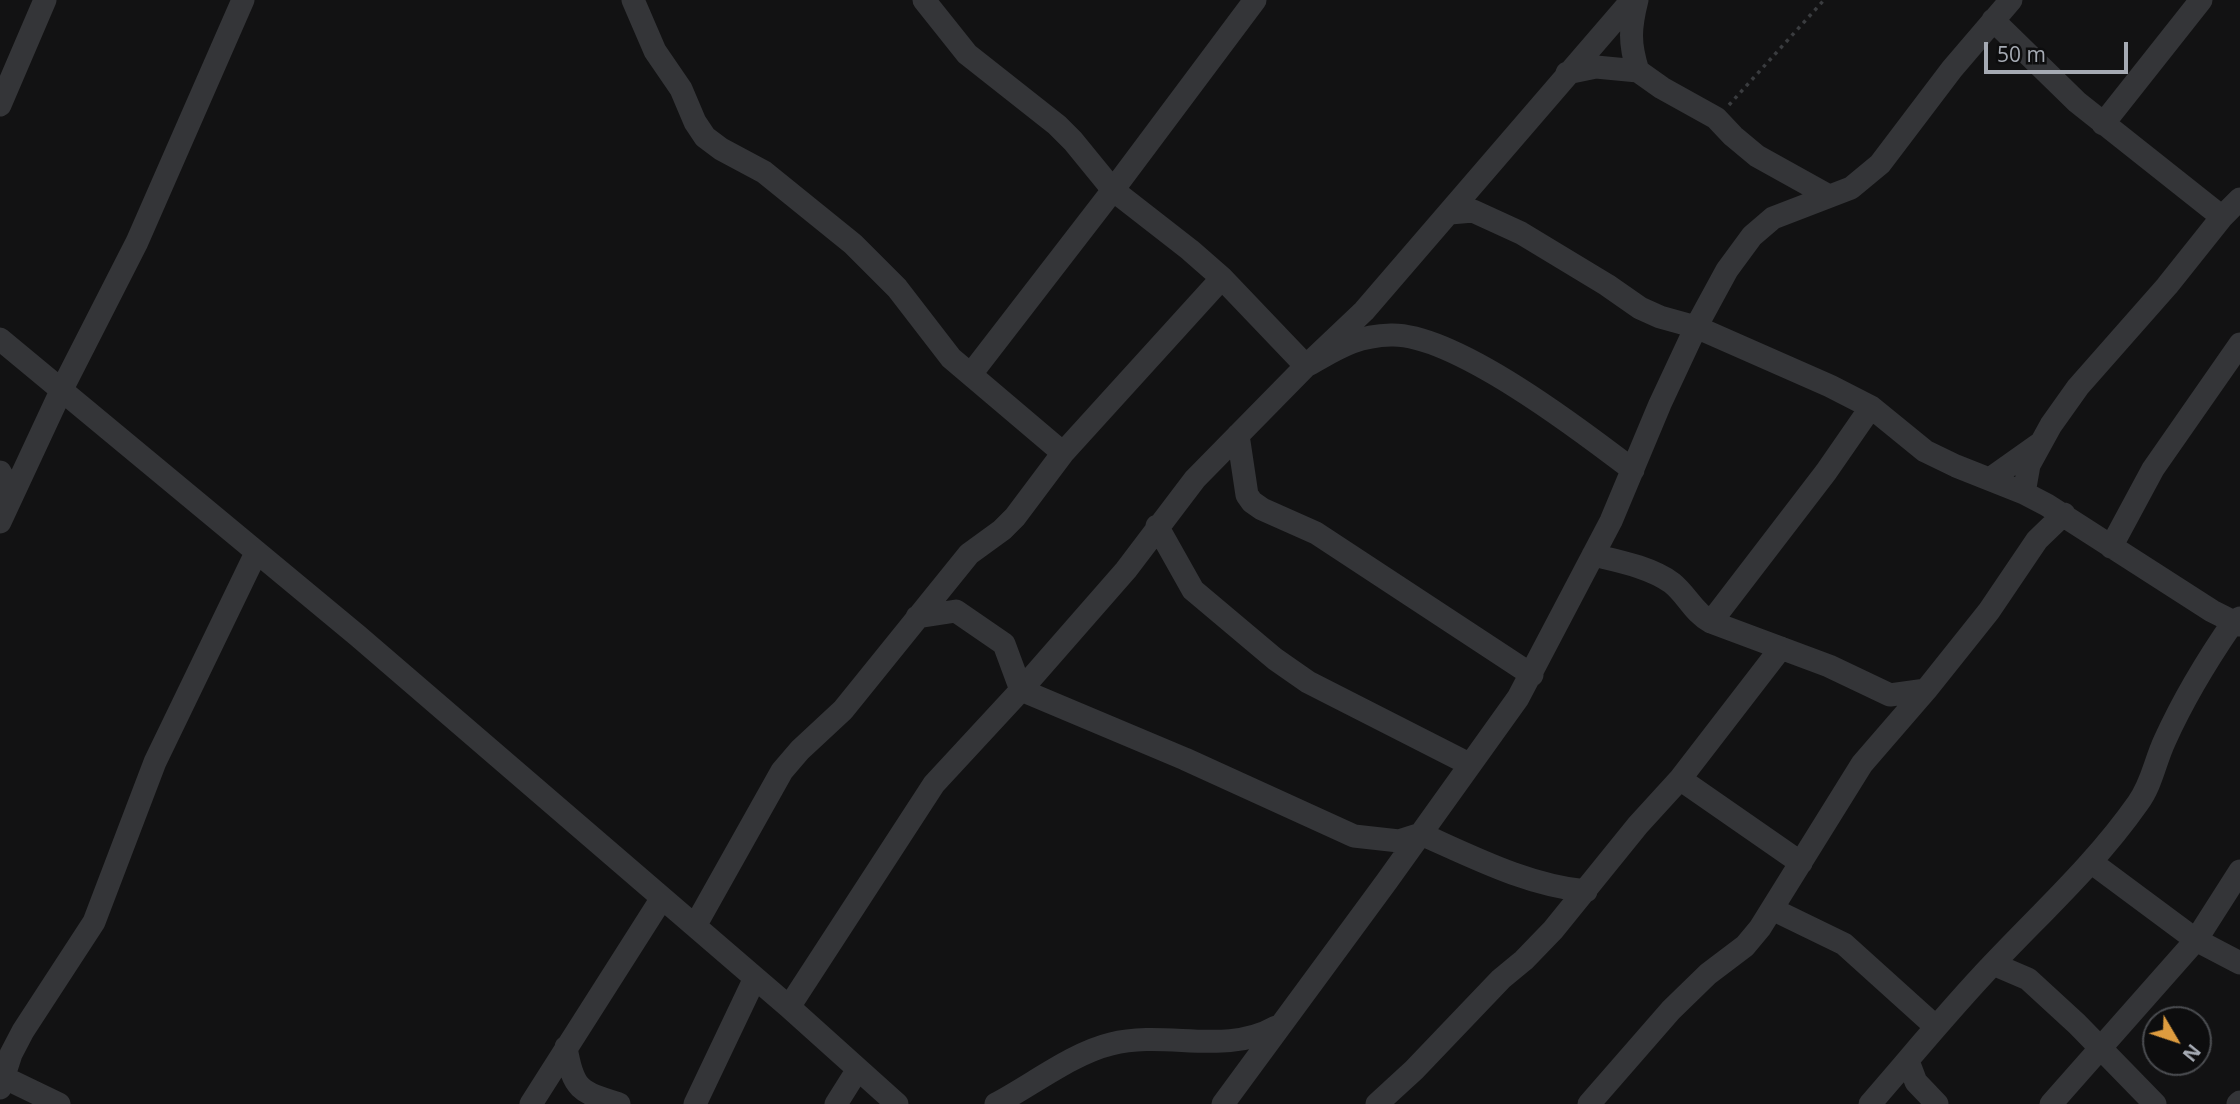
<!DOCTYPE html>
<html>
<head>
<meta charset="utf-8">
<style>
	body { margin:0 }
	#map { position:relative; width:2240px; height:1104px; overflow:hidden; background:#121213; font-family:"Open Sans",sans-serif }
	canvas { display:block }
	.north { position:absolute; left:2142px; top:1006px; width:70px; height:70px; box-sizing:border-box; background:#0d0d0e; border:2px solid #4a4c50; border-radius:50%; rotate:129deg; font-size:19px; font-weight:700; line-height:28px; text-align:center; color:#a5aab3 }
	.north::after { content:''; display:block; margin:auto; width:24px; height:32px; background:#de9c3f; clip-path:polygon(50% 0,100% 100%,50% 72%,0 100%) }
	.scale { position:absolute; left:1984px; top:42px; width:144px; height:32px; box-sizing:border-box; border:4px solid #a5aab3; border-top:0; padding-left:9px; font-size:21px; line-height:24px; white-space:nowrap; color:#a5aab3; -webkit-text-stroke:5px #0d0d0e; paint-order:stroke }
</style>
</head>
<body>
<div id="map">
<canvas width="2240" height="1104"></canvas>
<div class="north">N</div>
<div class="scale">50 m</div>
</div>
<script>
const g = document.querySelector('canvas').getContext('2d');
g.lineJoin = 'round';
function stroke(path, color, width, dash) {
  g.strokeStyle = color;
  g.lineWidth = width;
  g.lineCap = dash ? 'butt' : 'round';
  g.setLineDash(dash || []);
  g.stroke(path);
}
const path = new Path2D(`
	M1729,105l95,-105`);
const street = new Path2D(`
	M633,0l22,51 26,38 14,33 10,15 16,12 43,23 89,72 44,44 54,70 112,95
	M924,0l43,54 90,71 16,16 40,49 77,60 32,28 84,88c31,-17 48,-30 85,-31 63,-2 191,96 242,135
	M1637,0c-7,28 -8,43 1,71
	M1993,20l84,82 145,115
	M1567,73l29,-6 42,4 24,17 54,30 17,18 24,20 72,40
	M0,105l45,-105
	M2103,124l98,-124
	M1450,213l23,-2 48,22 86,52 33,23 20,9 36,10 134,59 41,21 54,44 31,15 68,27 23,12 165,106 28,14
	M0,339l358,297 431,371 108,97
	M971,374l142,-184 142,-190
	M1238,435l9,60 5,7 10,7 54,24 216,142
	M0,472l12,22
	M1990,479l48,-34
	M2024,493l5,-28 22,-40 27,-38 89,-101 55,-69 18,-18
	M0,522l61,-131 76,-149 106,-242
	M1157,526l36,64 82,69 33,23 161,82
	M2111,547l42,-78 87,-125
	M1593,555c25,6 57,12 79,28 15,12 22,30 39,39l118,44 61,29 36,-5
	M917,617l39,-6 48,33 17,46 164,69 169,77 45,5 22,-7c54,24 106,51 165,57
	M1711,622l115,-150 45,-65
	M1680,779l101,-131
	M2091,862l105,78 44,23
	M1772,909l72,35 92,83
	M695,926l87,-155 18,-21 43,-40 126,-156 33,-24 13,-13 48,-64 159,-175
	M1993,964l35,15 49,45 78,80
	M789,1007l145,-223 87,-94 105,-120 69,-91 111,-113 58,-55 268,-311
	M566,1047c7,43 14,45 53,57
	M1908,1061l8,21 21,22
	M3,1077l56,27
	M0,1088l11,-34 12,-23 71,-109 61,-160 101,-209
	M531,1104l131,-206
	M695,1104l60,-126
	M836,1104l22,-35
	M996,1104c36,-19 77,-51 115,-60 55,-14 114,12 165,-17
	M1223,1104l164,-223 131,-183 93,-177 49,-117 36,-77 31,-57 25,-34 21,-18 78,-30 29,-24 72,-95 59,-69
	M1377,1104l37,-34 87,-91 23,-19 29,-30 85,-105 42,-46 121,84
	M1589,1104l82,-94 37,-36 37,-28 15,-18 102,-164 64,-74 63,-79 48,-71 27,-26
	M1870,1104c41,-47 80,-95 123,-140 49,-52 103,-101 145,-161 14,-19 17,-42 27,-63 19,-42 42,-80 69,-119l6,-3
	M2051,1104l145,-164 44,-69
	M2238,1104l2,-2`);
stroke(path, '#3a3c3f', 3.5, [3.5, 5]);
stroke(street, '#343538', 23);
</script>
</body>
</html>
